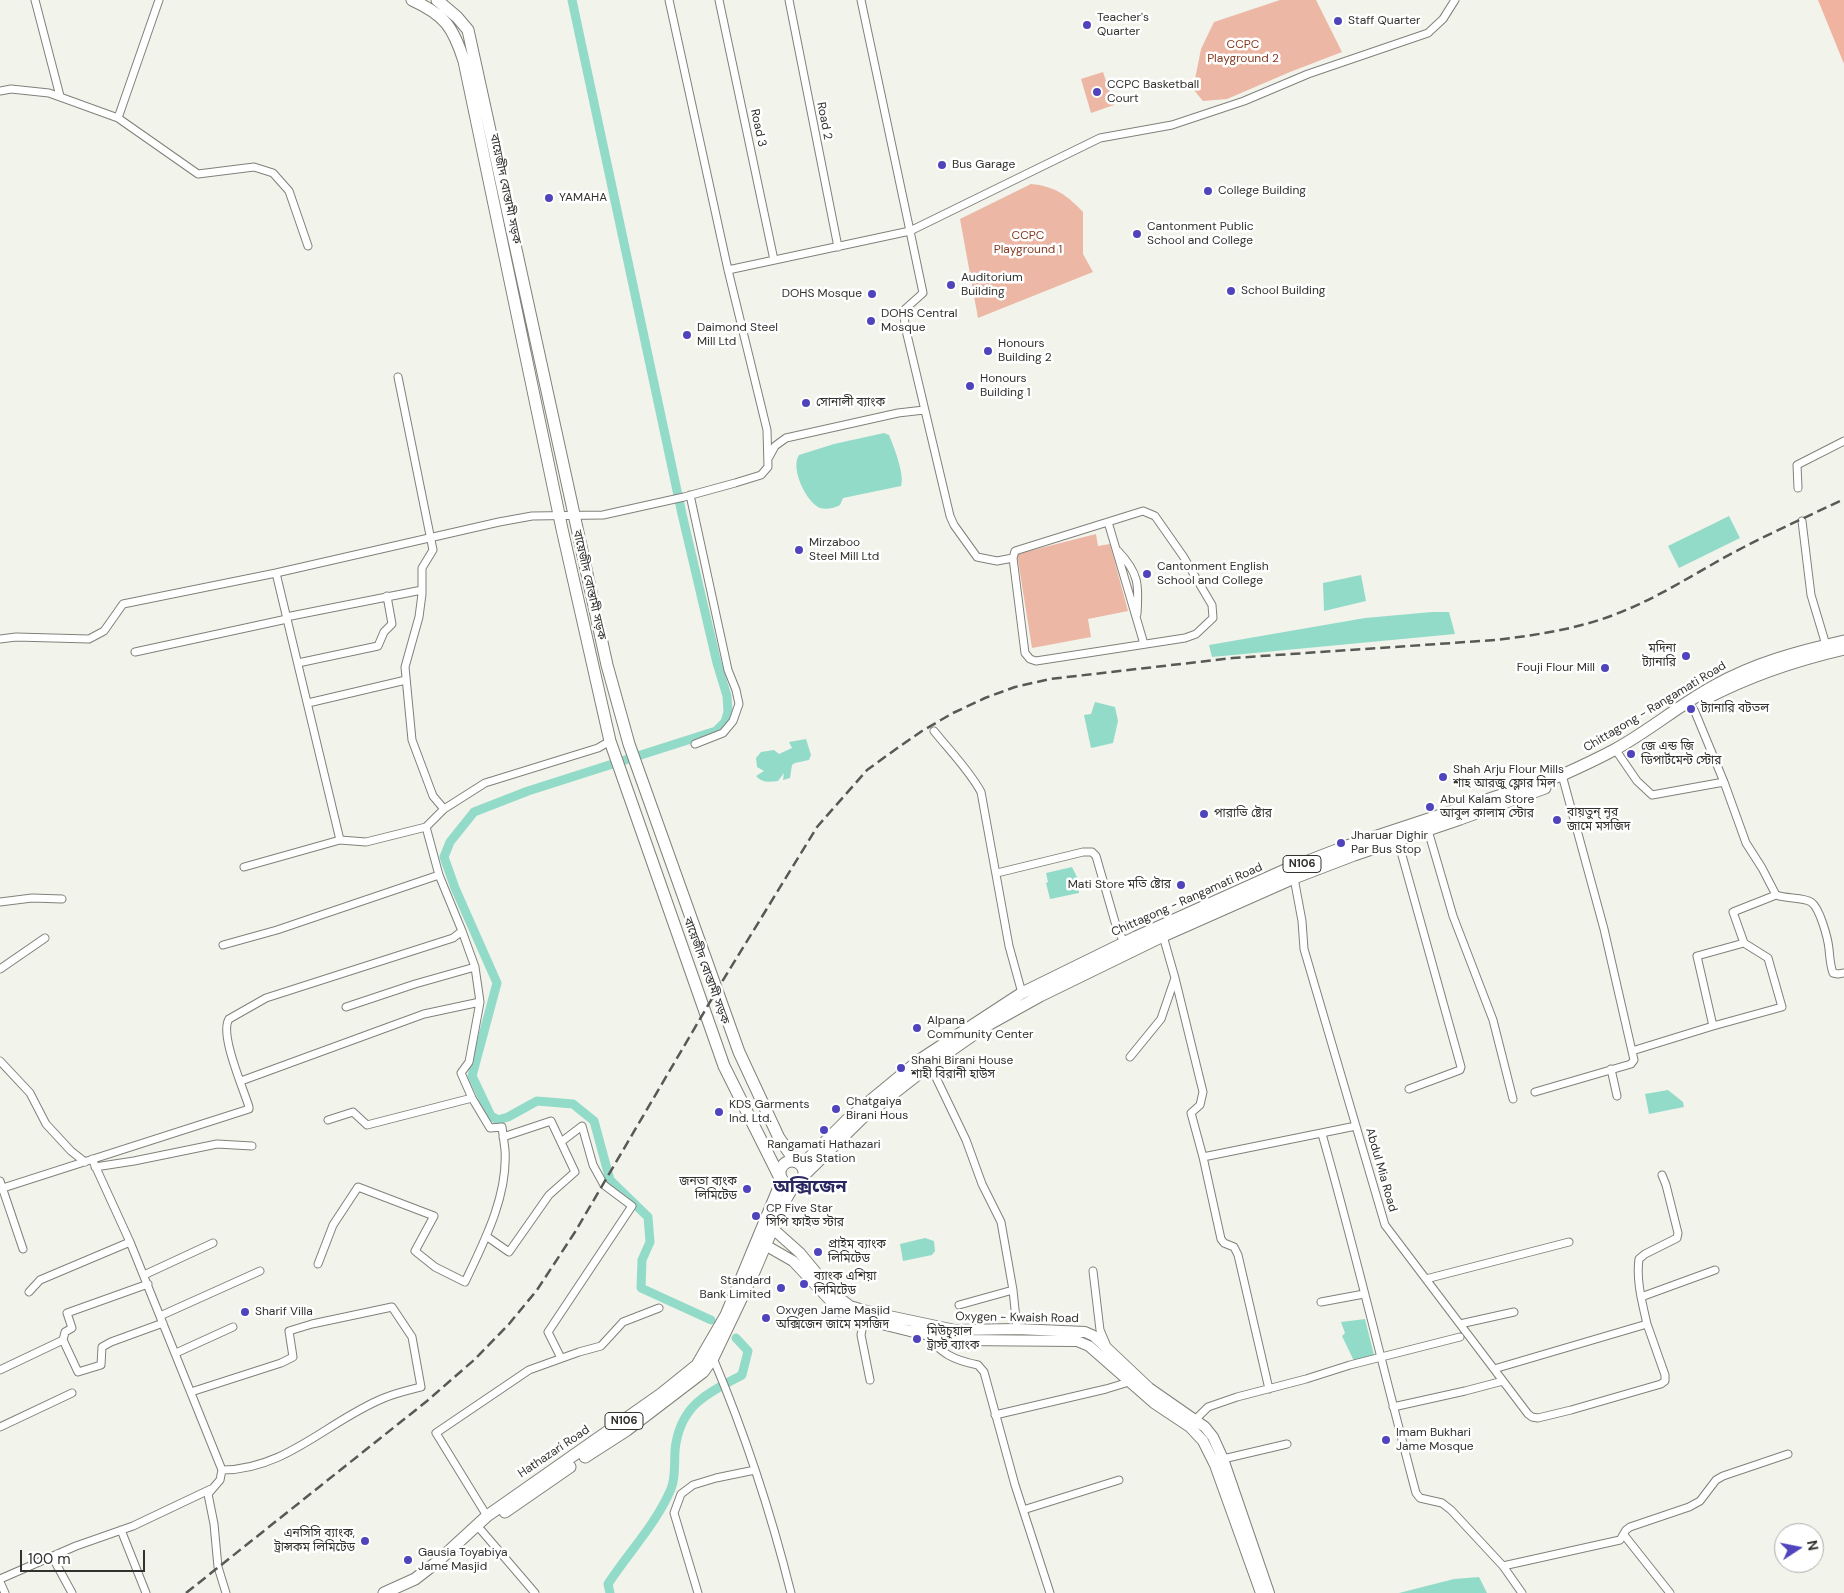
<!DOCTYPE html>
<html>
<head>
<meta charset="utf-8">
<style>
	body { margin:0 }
	#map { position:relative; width:1844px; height:1593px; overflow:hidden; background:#f2f3eb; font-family:"DM Sans",sans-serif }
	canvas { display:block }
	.north { position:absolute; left:1774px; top:1523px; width:50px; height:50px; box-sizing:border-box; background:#fff; border:1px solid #adadab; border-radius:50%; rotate:79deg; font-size:14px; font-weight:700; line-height:20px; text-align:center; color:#31312e }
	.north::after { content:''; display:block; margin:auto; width:18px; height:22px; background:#4f44bb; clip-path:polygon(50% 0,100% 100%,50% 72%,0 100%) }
	.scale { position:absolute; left:20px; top:1550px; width:125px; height:22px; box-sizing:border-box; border:2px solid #31312e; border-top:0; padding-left:6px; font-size:15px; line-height:18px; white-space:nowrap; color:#31312e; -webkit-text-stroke:4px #fff; paint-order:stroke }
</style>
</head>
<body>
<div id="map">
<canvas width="1844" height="1593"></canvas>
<div class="north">N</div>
<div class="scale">100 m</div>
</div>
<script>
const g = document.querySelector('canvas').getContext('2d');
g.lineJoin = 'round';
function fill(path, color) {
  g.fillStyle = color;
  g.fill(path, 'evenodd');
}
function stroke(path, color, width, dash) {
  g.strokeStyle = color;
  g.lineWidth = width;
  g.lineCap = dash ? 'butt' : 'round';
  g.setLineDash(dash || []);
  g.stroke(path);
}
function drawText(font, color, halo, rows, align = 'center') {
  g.font = font + ' "DM Sans","Noto Sans Bengali",sans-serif';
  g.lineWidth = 5;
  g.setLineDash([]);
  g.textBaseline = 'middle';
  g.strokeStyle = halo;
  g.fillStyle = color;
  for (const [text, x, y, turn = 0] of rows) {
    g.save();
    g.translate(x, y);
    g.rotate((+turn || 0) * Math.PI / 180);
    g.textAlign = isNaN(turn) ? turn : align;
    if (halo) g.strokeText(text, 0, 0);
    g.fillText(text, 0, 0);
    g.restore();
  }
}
const green = new Path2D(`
	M1280,0h36l26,52 -52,20 -63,27 -24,2 -10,-12 8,-40 13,-27z
	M1103,72l11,33 -23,8 -10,-34z
	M1031,184c24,2 37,12 52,28v42l10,18 -115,46 -18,-99z
	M1096,534l2,12 12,-2 18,67 -40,8 3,18 -59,11 -15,-94z`);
const forest = new Path2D(`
	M1818,0h26v64z`);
const water = new Path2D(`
	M884,433l5,2c5,12 16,40 12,51l-58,12 -3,7c-5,3 -14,5 -20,3 -14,-6 -30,-40 -21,-53l35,-11z
	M1729,516l11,22 -61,30 -11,-22z
	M1361,575l5,26 -42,10 -1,-28z
	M1432,612h17l6,22 -243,23 -3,-12 156,-27z
	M1095,702l20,5 3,14 -5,22 -22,5 -7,-33 7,-1z
	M806,739l5,16 -2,5 -14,3 -3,2 -2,13 -7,2 1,-7 -6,8c-9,1 -16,2 -22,-5l8,-5 -7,-4 -1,-9 5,-6 13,-2 5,4 13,-6 -3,-6z
	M1072,867l6,12 1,14 -29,6 -4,-16 2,-1 -2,-9z
	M1668,1090l15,12 1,5 -35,7 -4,-20z
	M925,1238l9,3 1,10 -3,4 -29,6 -3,-17z
	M1365,1319l9,36 -20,6 -12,-25 3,-3 -4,-11z
	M1479,1577l8,16h-88l55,-14z`);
const canal = new Path2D(`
	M572,0l110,514 35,149 10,33 1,16 -3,10 -9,9 -188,60 -54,21 -24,30 -6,15 11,31 42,95 -25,93 19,40 7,4 10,-3 29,-16 36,3 21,17 16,59 38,37 2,25 -8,18 -1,28 70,32
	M610,1593l-2,-9c21,-32 48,-60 63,-95 6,-14 2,-32 5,-46 7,-40 34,-51 66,-68l6,-24 -12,-13`);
const minor = new Path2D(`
	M35,0l25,96
	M719,0l55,260
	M789,0l49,247
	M861,0l49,231 190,-93 72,-13 72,-24 64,-27 120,-41 15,-14 12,-19
	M0,91l11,-2 38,4 69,25 80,56 56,-7 19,6 16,18 19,55
	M118,118l41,-118
	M728,270l182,-39 13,62 -19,17 1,16 45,190 4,9 23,32 20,4 16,-3
	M398,377l35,173 -11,18v26l-3,23 -14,50 7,73 21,56 11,13
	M769,457l6,-11 11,-8 112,-25 26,-3
	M1798,488l-1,-23 47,-24
	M690,495l38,175 8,20 3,14 -6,17 -10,12 -28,11
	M1143,511l12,5 28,40 29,49 1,13 -17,16 -11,4 -149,23 -6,-2 -5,-6 -12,-95 2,-7z
	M1802,521l9,74 15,50
	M1108,522l36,122
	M1118,551c21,22 21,34 19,63
	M276,573l223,-51 33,-6 71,-1 81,-18 51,-14 26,-8 7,-8 -1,-37 -39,-160 -59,-270
	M286,617l136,-27
	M0,639l16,-2 73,2 15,-8 19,-27 153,-31 64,267 -96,27
	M135,652l152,-33
	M298,663l80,-17 6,-14 8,-8 -5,-28
	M1688,701l7,11 29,70 22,61 16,25 14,27c10,4 27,2 35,7 9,6 17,37 18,47 1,9 1,16 4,24l5,1 6,-1
	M308,703l98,-23
	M934,731c16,20 35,39 47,61l28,154 13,47
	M1615,749l22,32 15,14 72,-13
	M1427,827l26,89 40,104 20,79
	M340,840l26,2 60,-15
	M1398,841l63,226 -1,3 -51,19
	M997,873l86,-21h9l4,4 19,66 9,21
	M1294,878l8,43 2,28 81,276 143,189 4,3 6,1 33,-8 90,-26 4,-3v-6l-18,-51
	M0,902l32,-4 30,1
	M223,945l54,-15 162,-55
	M0,969l45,-31
	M1175,978l28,114 -3,13 -9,8 12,44 18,82 3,4 10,4 4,8 31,134
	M346,1007l69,-23 60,-17
	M1713,1026l69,-19 -14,-49 -24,-15
	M1632,1051l81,-25 -16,-70 47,-13 -11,-31 43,-17
	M1130,1057l31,-38 14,-41 -12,-42
	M0,1061l30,32 16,31 25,27 14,11
	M930,1065l36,75 16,44 19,38 12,68 4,39
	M1611,1069l6,27
	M241,1081l183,-67 56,-12
	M1535,1092l96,-28 3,-4 -30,-131 -42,-154
	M328,1120l25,-8 14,13 105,-27
	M1322,1134c34,119 62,239 94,359l4,5 22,5 9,7 52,56 117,-26 6,-10 4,-3 59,-20 11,-6 16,-21 7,-4 65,-22
	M1203,1157l153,-31
	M92,1159l38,83 92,228 -2,10 -12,14 6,30 4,43 8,26
	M95,1167l39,-6 83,-17 35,2
	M0,1181l23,68
	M0,1189l249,-80v-2c-5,-17 -30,-73 -20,-88l37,-21 187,-60 9,-7 -23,-56 -13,-48 18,-18 41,-26 113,-35 12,-7
	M486,1236l23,16 40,-57 26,-23 -24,-51 -48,16
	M318,1264l15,-39 25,-38 76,29 -19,35 20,16 30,15c19,-40 43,-86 40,-132 -1,-8 -2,-16 -3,-23l-12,1 -18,-30 -11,-25 8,-11 11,-60 -5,-35 -13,-36
	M1093,1271l7,59 6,14
	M144,1275l69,-32
	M1426,1279l143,-37
	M29,1292l11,-12 90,-38
	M1641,1297l74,-27
	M1321,1302l43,-8
	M959,1305l54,-15
	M160,1316l100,-45
	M864,1320l-3,15 9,45
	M1460,1324l54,-12
	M925,1334c17,20 28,26 53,31l6,7 31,113 35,108
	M63,1340l2,-8 7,-4 -5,-15 81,-29
	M176,1353l57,-26
	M561,1358l-13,-26 84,-126 -28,-21 -11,-20 -11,-39 -21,16
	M713,1358c32,76 58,155 78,235
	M1494,1369l153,-45c-5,-22 -11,-44 -8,-65l6,-5 32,-16 1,-5 -12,-48 -4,-10
	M0,1370l63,-30 15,32 23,-7 1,-18 9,-5 52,-19
	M191,1392l90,-29 12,-6 -4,-26 23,-7 80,-17 20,30 9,50c-12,3 -25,6 -37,11 -55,22 -98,72 -162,72
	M1393,1407l72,-16 38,-10
	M995,1415l111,-26 23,-7
	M1195,1420l13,-13 29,-10 69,-18 44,-14 110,-28
	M0,1427l72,-34
	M1223,1459l64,-15
	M1023,1510l96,-30
	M487,1516l-51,-83 93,-63 50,-18 22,-6 22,-24 36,-14
	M121,1530l25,63
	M481,1530l54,63
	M1624,1535l46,58
	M57,1554l-3,6 18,33
	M1503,1566l19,27
	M0,1579l76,-33 57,-20 78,-37
	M0,1582l5,11
	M698,1593l-24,-80 7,-19 12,-9 23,-7 39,-8`);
const secondary = new Path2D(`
	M772,1228l28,25 33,40 17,13 20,6 85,18 62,-1 68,3 9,4 55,52 56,39 8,10 10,22 46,134
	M765,1245l28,16 48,51 12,5 57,14 48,9 119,1 12,5 65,57 36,24 13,14 12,24 46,128`);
const primary = new Path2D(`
	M412,0c33,15 41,27 52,61l98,468 48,212 114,325 55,110
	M437,0l20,17 11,13 139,635 22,79 110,308 40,86 16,23`);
const trunk = new Path2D(`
	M1705,699c44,-23 91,-39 139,-50
	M780 1173a12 12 0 1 1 24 0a12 12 0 1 1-24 0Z
	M802,1165l45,-45 74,-61 101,-66 114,-56 149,-67 62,-24 215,-71c18,-8 35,-16 52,-25 35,-19 65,-45 100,-64 40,-23 86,-35 130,-45
	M804,1175l57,-56 69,-54 56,-39 54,-30 123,-60 131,-58 60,-23 106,-36 85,-31
	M585,1457l42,-27 76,-58 10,-14 41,-86 29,-68 11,-19
	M505,1512l65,-45
	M384,1593l31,-14 22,-17 50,-46 174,-122 36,-29 29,-50 56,-135`);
const rail = new Path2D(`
	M186,1593l241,-192 47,-41 35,-36 28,-34 38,-58 142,-242 100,-163 50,-57 29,-21 26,-18 31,-18 32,-15 30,-11 35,-8 183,-21 263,-18c40,-5 82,-11 120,-26 45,-17 85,-45 128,-67 33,-17 67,-32 100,-48`);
const markers = [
	[1338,21,5,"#4f44bb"],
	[1087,25,5,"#4f44bb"],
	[1097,92,5,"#4f44bb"],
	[942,165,5,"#4f44bb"],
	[1208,191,5,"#4f44bb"],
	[549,198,5,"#4f44bb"],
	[1137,234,5,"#4f44bb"],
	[951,285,5,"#4f44bb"],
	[1231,291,5,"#4f44bb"],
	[872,294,5,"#4f44bb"],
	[871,321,5,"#4f44bb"],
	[687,335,5,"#4f44bb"],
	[988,351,5,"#4f44bb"],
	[970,386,5,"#4f44bb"],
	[806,403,5,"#4f44bb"],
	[799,550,5,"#4f44bb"],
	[1147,574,5,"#4f44bb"],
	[1686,656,5,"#4f44bb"],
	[1605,668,5,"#4f44bb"],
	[1691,709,5,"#4f44bb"],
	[1631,754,5,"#4f44bb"],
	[1443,777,5,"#4f44bb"],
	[1430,807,5,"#4f44bb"],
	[1204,814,5,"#4f44bb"],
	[1557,820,5,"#4f44bb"],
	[1341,843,5,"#4f44bb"],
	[1181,885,5,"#4f44bb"],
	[917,1028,5,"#4f44bb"],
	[901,1068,5,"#4f44bb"],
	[836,1109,5,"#4f44bb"],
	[719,1112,5,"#4f44bb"],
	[824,1130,5,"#4f44bb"],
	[747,1189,5,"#4f44bb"],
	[756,1216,5,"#4f44bb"],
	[818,1252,5,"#4f44bb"],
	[804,1284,5,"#4f44bb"],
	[781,1288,5,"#4f44bb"],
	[245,1312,5,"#4f44bb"],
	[766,1318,5,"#4f44bb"],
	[917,1339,5,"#4f44bb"],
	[1386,1440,5,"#4f44bb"],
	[365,1541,5,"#4f44bb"],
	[408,1560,5,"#4f44bb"]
];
const shields = [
	[1302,864,38],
	[624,1421,38]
];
const shieldNames = [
	["N106",1302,864],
	["N106",624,1421]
];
const poiNames = [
	["Teacher's",1097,18],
	["Quarter",1097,32],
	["Staff Quarter",1348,21],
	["CCPC Basketball",1107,85],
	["Court",1107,99],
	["Bus Garage",952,165],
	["College Building",1218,191],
	["YAMAHA",559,198],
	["Cantonment Public",1147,227],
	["School and College",1147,241],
	["Auditorium",961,278],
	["Building",961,292],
	["School Building",1241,291],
	["DOHS Mosque",862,294,"right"],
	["DOHS Central",881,314],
	["Mosque",881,328],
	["Daimond Steel",697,328],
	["Mill Ltd",697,342],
	["Honours",998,344],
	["Building 2",998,358],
	["Honours",980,379],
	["Building 1",980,393],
	["সোনালী ব্যাংক",816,403],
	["Mirzaboo",809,543],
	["Steel Mill Ltd",809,557],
	["Cantonment English",1157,567],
	["School and College",1157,581],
	["মদিনা",1676,649,"right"],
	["ট্যানারি",1676,663,"right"],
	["Fouji Flour Mill",1595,668,"right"],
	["ট্যানারি বটতল",1701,709],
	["জে এন্ড জি",1641,747],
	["ডিপার্টমেন্ট স্টোর",1641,761],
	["Shah Arju Flour Mills",1453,770],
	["শাহ আরজু ফ্লোর মিল",1453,784],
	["Abul Kalam Store",1440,800],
	["আবুল কালাম স্টোর",1440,814],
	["বায়তুন্ নুর",1567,813],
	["জামে মসজিদ",1567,827],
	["পারাভি ষ্টোর",1214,814],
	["Jharuar Dighir",1351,836],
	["Par Bus Stop",1351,850],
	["Mati Store মতি ষ্টোর",1171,885,"right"],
	["Alpana",927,1021],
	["Community Center",927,1035],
	["Shahi Birani House",911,1061],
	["শাহী বিরানী হাউস",911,1075],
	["Chatgaiya",846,1102],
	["Birani Hous",846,1116],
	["KDS Garments",729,1105],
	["Ind. Ltd.",729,1119],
	["Rangamati Hathazari",824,1145,"center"],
	["Bus Station",824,1159,"center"],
	["জনতা ব্যংক",737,1182,"right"],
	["লিমিটেড",737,1196,"right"],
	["CP Five Star",766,1209],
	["সিপি ফাইভ স্টার",766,1223],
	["প্রাইম ব্যাংক",828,1245],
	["লিমিটেড",828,1259],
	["ব্যাংক এশিয়া",814,1277],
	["লিমিটেড",814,1291],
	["Standard",771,1281,"right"],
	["Bank Limited",771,1295,"right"],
	["Oxygen Jame Masjid",776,1311],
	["অক্সিজেন জামে মসজিদ",776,1325],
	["Sharif Villa",255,1312],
	["মিউচুয়াল",927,1332],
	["ট্রাস্ট ব্যাংক",927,1346],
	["Imam Bukhari",1396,1433],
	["Jame Mosque",1396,1447],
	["এনসিসি ব্যাংক,",355,1534,"right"],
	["ট্রান্সকম লিমিটেড",355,1548,"right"],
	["Gausia Toyabiya",418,1553],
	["Jame Masjid",418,1567]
];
const parkNames = [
	["CCPC",1243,45],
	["Playground 2",1243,59],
	["CCPC",1028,236],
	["Playground 1",1028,250]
];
const streetNames = [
	["Road 2",824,121,79],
	["Road 3",758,128,78],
	["বায়েজীদ বোস্তামী সড়ক",505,189,78],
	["বায়েজীদ বোস্তামী সড়ক",589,585,77],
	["Chittagong - Rangamati Road",1655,707,-31],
	["Chittagong - Rangamati Road",1187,900,-24],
	["বায়েজীদ বোস্তামী সড়ক",706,971,70],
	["Abdul Mia Road",1381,1170,74],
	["Oxygen - Kwaish Road",1017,1318,1],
	["Hathazari Road",554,1452,-34]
];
const districtNames = [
	["অক্সিজেন",810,1187]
];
fill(green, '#edb7a5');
fill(forest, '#efb39f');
fill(water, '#93dbc9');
stroke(canal, '#93dbc9', 9);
stroke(minor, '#81817b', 9);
stroke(secondary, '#81817b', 12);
stroke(primary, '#81817b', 13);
stroke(trunk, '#81817b', 13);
stroke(minor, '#fff', 7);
stroke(secondary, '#fff', 10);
stroke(primary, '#fff', 11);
stroke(trunk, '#fff', 11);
stroke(rail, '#585955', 2.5, [10, 5]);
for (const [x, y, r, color] of markers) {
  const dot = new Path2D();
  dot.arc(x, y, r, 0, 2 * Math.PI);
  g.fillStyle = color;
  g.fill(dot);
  stroke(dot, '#fff', 2);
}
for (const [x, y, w] of shields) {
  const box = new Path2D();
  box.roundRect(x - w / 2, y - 8.5, w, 17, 4);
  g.fillStyle = '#fff';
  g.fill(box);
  stroke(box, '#31312e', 1);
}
drawText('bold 11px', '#31312e', null, shieldNames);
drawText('12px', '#31312e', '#fff', poiNames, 'left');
drawText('12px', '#823a21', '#fff', parkNames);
drawText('12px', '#31312e', '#fff', streetNames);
drawText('bold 18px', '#2a2761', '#fff', districtNames);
</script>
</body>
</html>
